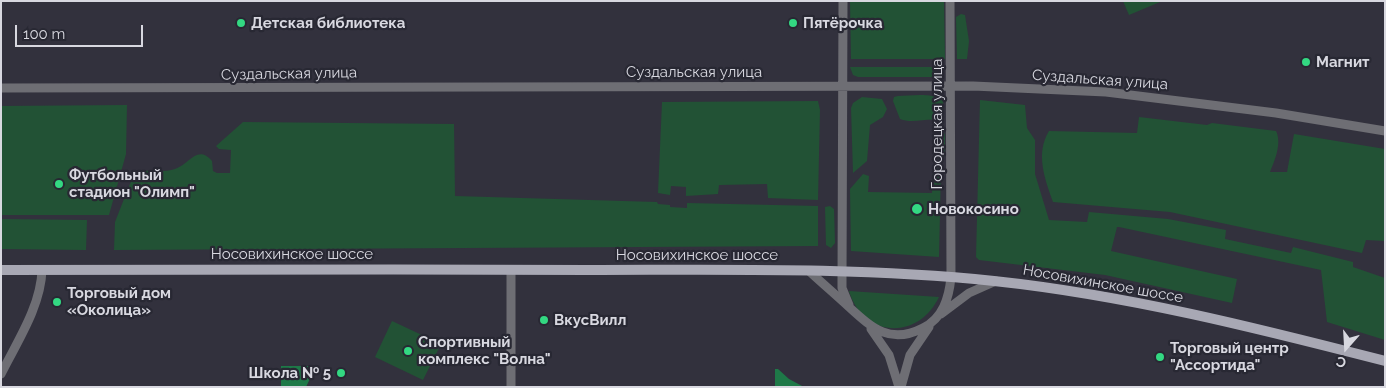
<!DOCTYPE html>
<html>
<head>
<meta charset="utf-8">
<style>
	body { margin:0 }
	#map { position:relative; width:1386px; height:388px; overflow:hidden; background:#32313d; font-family:Raleway,sans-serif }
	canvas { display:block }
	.frame { position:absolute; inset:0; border:2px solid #d8d8e0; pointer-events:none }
	.north { position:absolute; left:1321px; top:323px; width:50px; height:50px; -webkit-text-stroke:4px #282833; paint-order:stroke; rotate:199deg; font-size:14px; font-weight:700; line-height:20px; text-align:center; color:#d8d8e0 }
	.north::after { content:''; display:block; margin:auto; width:18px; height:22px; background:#d8d8e0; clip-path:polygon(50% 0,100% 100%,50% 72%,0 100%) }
	.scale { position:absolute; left:15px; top:25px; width:128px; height:22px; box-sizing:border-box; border:2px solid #d8d8e0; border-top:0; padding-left:6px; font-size:15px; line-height:18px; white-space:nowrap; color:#d8d8e0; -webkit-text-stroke:4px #282833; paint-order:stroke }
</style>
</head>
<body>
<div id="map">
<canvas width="1386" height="388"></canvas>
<div class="frame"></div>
<div class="north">С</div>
<div class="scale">100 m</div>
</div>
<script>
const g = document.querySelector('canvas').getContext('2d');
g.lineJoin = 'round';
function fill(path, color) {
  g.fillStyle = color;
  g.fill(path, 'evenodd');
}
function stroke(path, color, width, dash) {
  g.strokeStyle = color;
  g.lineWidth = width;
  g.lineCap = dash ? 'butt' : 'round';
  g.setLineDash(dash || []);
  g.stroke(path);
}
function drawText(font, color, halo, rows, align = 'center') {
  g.font = font + ' Raleway,sans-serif';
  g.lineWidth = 4.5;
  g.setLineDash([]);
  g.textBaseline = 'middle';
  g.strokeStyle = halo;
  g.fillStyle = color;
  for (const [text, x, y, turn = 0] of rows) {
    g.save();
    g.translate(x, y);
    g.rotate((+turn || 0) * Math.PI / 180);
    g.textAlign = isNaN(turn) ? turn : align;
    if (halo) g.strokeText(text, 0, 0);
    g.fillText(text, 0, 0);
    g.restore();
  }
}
const green = new Path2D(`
	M850,1h94l1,58h-94z
	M1123,1h37v1l-31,13z
	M961,14l4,1 4,26 -2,18h-10l-1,-42z
	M850,67h89l-2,8 -4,2h-75l-5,-2z
	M898,96c13,0 35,-4 45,5l1,21c-12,-7 -29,3 -44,-3l-7,-18 1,-4z
	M862,97l20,2 5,10 -4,8 -13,8 -3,36 -14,12 -2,-65 2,-5z
	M980,100l45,5 2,23 8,12v34l14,46 38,2 2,-10 79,7 58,11 -1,9 66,14 2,-6 60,15v5l32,11v62l-58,-18 -6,-52 -202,-43h-2l-6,24 126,28 -5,24 -127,-28 -126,-15 -3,-3z
	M818,101l2,9 -2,90 -50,-2 -1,-14 -48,1 -1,9 -32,2v-9l-15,-1 -1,9 -12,-2 4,-91z
	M127,105l-1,49 -17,61h-108v-109z
	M1139,117l68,8 5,-2 64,8c6,12 -1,29 -6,41h17l7,-38 91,15v92l-19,-1 -4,13 -192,-41 -117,-10c-8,-23 -18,-48 -4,-71l88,2z
	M243,122l211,2 1,72 202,6 1,2 12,1v2l17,1v-5l131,3v40l-704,4 1,-28 20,-51c12,-1 29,2 40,-2 15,-5 22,-25 37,-8l1,10 4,2h13l1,-23 -12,-1 -3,-3z
	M938,128l7,6v22l-5,4 -5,-5v-25z
	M941,167l-2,90 -88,-6 -1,-62 13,-15 6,2 -1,16 64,1 1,-23z
	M830,206l4,3 1,34 -4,5 -5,-3 -1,-38z
	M1,219l86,1 -1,30 -85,-1z
	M849,291l90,6c-21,44 -76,41 -90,-6z
	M392,321l49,23 -18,36 -48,-23z`);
const forest = new Path2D(`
	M281,366h35l-10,21h-25z
	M775,369h3l11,10 15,8h-29z`);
const minor = new Path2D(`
	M843,1l-1,277v10l7,17
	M1,88l972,-2 133,6 170,21 109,18
	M511,270v117
	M809,271c13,12 27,24 40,36 23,21 41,38 74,21 20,-10 26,-30 28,-51l-1,-276
	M941,314l28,-21 27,-12
	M871,329l18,26 10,32
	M1,374c16,-32 40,-68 41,-104
	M901,387l9,-32 19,-28`);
const major = new Path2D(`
	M1,270c196,0 392,-1 588,0 135,0 271,-3 405,11 132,14 263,47 391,80`);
const markers = [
	[241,23,5,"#33d882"],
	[793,23,5,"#33d882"],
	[1306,62,5,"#33d882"],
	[59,184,5,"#33d882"],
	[917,209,6,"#33d882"],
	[57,302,5,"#33d882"],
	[544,320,5,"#33d882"],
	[408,351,5,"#33d882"],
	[1160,357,5,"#33d882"],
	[341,373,5,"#33d882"]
];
const poiNames = [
	["Детская библиотека",251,23],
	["Пятёрочка",803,23],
	["Магнит",1316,62],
	["Футбольный",69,175],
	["стадион \"Олимп\"",69,192],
	["Новокосино",928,209],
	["Торговый дом",67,293],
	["«Околица»",67,310],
	["ВкусВилл",554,320],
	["Спортивный",418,342],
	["комплекс \"Волна\"",418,359],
	["Торговый центр",1170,348],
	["\"Ассортида\"",1170,365],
	["Школа № 5",331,373,"right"]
];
const streetNames = [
	["Суздальская улица",694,72],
	["Суздальская улица",289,74,-1],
	["Суздальская улица",1100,80,4],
	["Городецкая улица",937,124,-90],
	["Носовихинское шоссе",292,254],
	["Носовихинское шоссе",697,255],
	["Носовихинское шоссе",1103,284,10]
];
fill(green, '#225235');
fill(forest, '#1e7948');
stroke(minor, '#6e6e74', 9);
stroke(major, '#a8a8b4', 10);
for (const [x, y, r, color] of markers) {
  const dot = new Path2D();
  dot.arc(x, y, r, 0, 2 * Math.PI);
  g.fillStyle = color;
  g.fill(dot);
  stroke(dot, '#282833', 2);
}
drawText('bold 15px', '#d8d8e0', '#282833', poiNames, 'left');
drawText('15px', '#d8d8e0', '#282833', streetNames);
</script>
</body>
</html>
